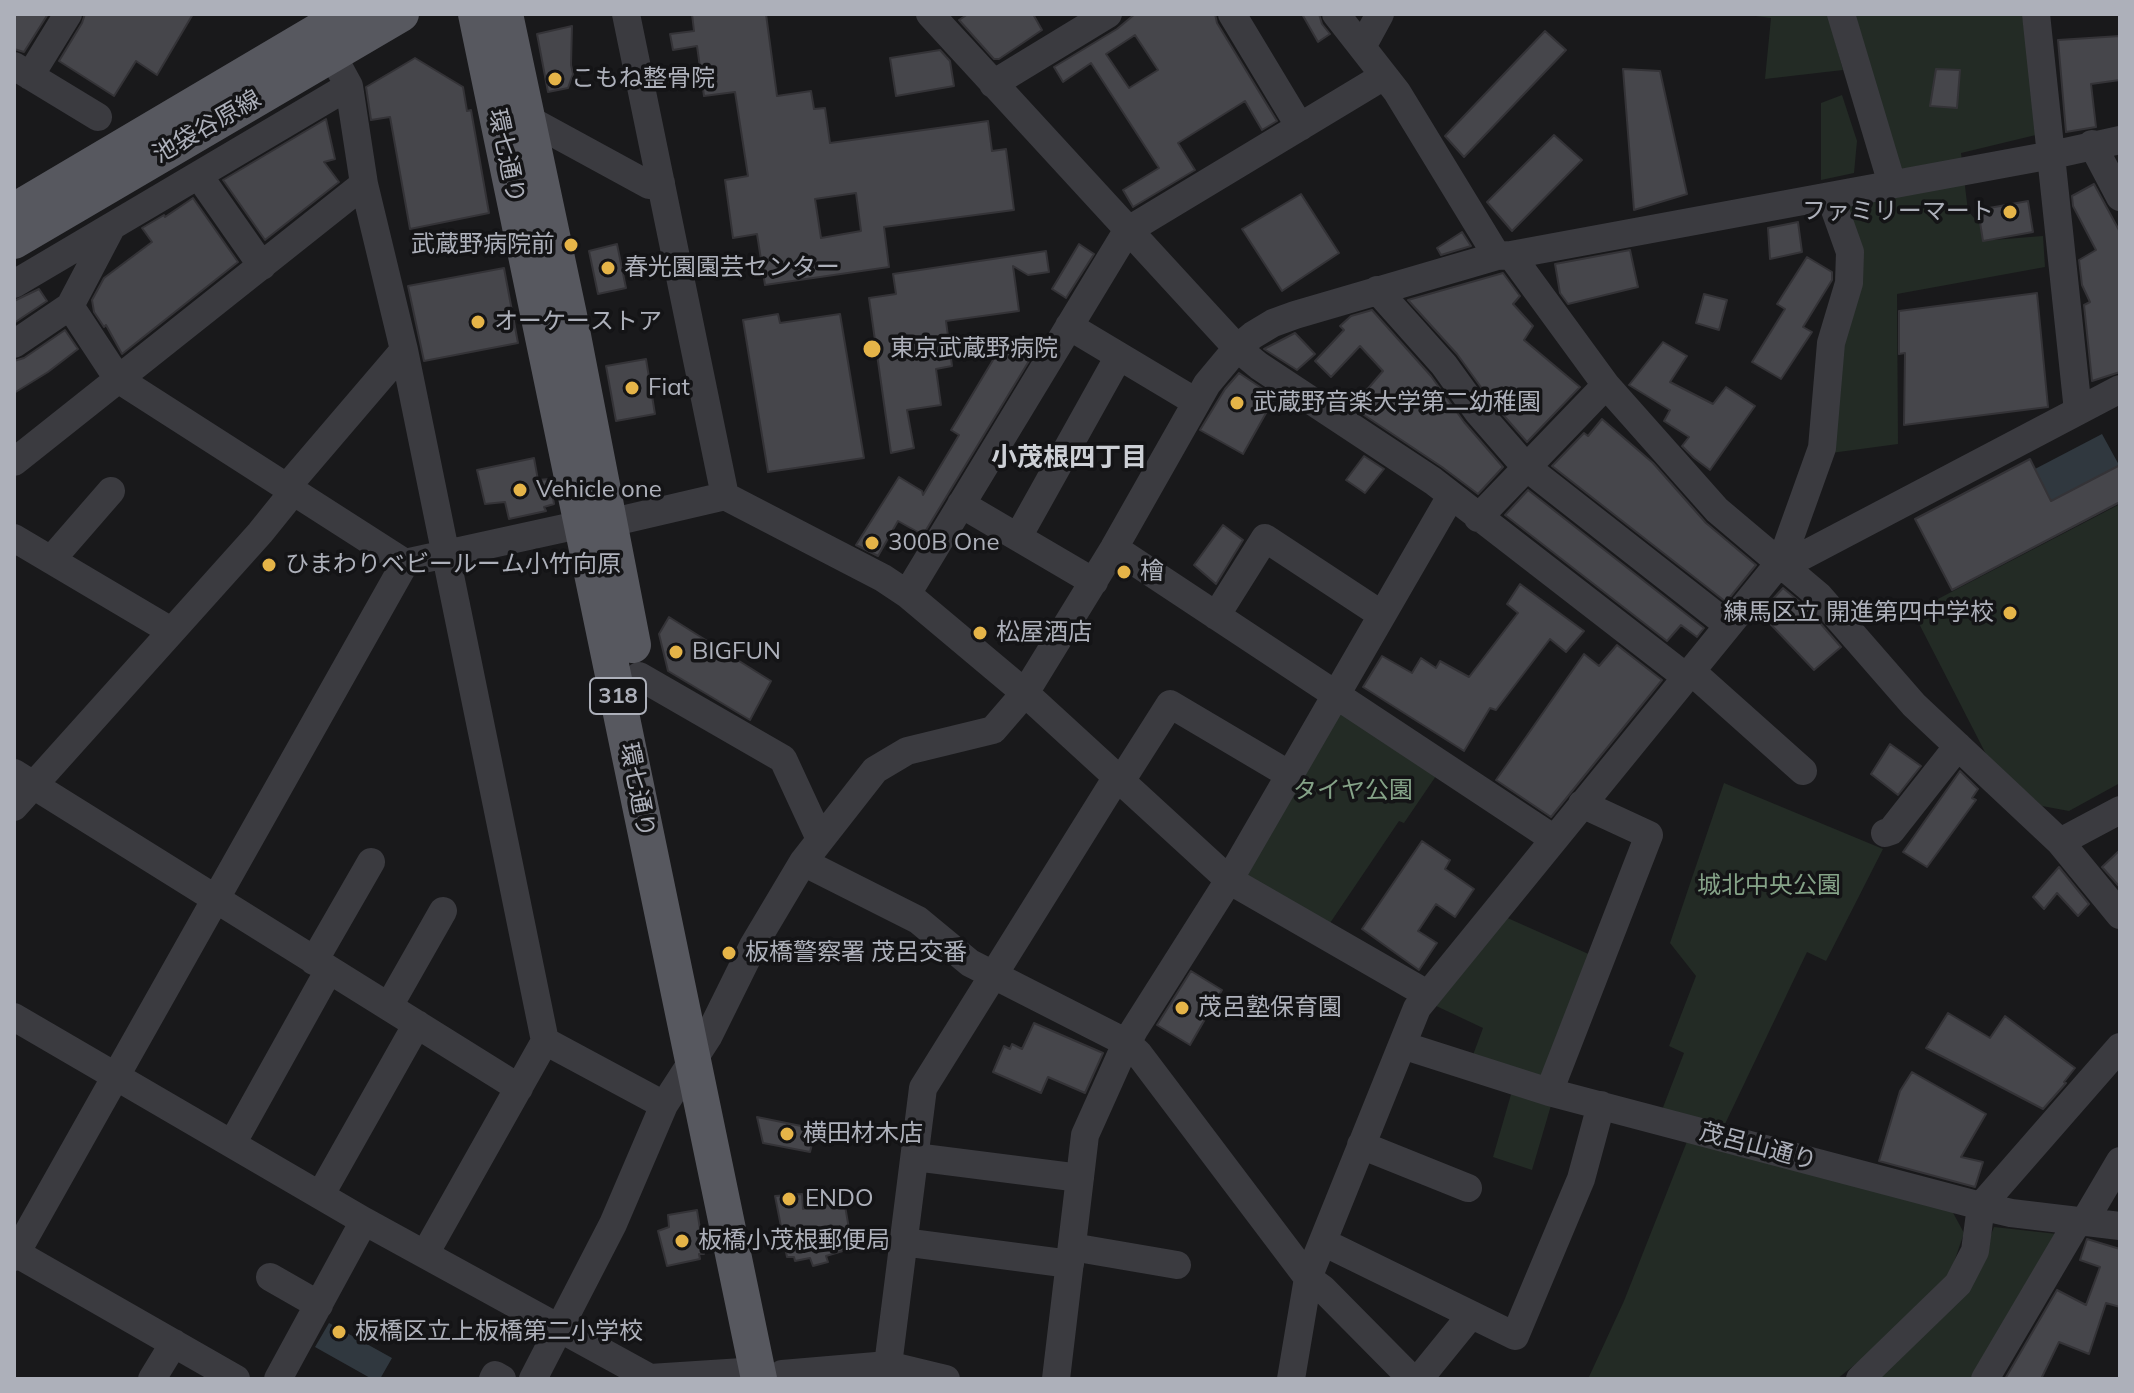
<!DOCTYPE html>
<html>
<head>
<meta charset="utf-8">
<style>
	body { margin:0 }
	#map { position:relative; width:2134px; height:1393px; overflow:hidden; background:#19191b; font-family:Mulish,sans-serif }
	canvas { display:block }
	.frame { position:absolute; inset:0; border:16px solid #adb0ba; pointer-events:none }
</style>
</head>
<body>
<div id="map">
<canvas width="2134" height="1393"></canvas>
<div class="frame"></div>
</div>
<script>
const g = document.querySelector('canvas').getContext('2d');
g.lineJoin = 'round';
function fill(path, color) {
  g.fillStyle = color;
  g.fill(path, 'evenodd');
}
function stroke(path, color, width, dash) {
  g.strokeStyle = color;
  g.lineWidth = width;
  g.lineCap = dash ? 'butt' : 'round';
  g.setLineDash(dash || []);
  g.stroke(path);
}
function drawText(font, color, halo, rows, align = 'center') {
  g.font = font + ' Mulish,"Noto Sans JP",sans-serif';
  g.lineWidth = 7;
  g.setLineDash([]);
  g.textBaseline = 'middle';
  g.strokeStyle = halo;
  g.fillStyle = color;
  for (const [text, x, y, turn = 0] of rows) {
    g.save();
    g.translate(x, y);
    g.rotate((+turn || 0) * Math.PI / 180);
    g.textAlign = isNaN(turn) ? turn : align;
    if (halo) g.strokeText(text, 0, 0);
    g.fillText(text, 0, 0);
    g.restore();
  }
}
const green = new Path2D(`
	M1740,14h88l15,56 -78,9 6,-61z
	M1846,14h176l18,120 -79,19 7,58 25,29 50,-4 2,31 -148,27 1,150 -67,9 9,-251 61,-12z
	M1842,95l15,46 -3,32 -33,7v-77z
	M2120,504v279l-51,28 -27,-5 -54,-48 -75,-146z
	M1346,713l92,60 -34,50 -5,-2 -71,105 -81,-47 -2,-10 87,-153z
	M1724,783l159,66 -57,112 -19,-9 -82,172 -63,-14 22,-57 -15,-7 27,-70 -26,-33z
	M1503,916l90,40 -42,114 -12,8 -66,-23 10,-27 -51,-24z
	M1512,1091l40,11 -20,68 -39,-13z
	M1688,1139l263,70 13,24 -14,41 -78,77 -35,28h-249l36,-78z
	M1994,1227l63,7 -85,145h-97l94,-90z`);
const water = new Path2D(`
	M2102,434l17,31 -68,36 -16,-32z
	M329,1323l63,35 -12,21h-8l-57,-32z`);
const building = new Path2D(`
	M14,14h34l-24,38 -10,-3z
	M85,14h108l-36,61 -21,-14 -22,35 -55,-35 23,-38z
	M692,14h74l11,82 34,-5 3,18 11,-1 5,35 158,-22 4,30 14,-2 8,61 -130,17 5,40 -124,18 -8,-51 -24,4 -8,-58 23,-4 -13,-84 -31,4 -7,-50 -24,4 -3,-16 24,-3zM856,193l5,38 -40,7 -6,-39z
	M968,14h65l9,16 -43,29h-5l-35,-39z
	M1135,14h80l2,9 60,98 -15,9 -17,-29 -67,42 17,27 -62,37 -10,-17 36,-22 -68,-105 -28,19 -9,-15 63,-38zM1135,35l23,35 -29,18 -23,-34z
	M1302,14h17l3,10 8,10 -12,8z
	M572,26l-1,39 2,9 -5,14 -20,4 -11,-58z
	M1545,31l21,19 -102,107 -19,-21z
	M2120,36v44l-29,4 5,43 -30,5 -8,-92z
	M940,50l10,11 4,25 -58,10 -6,-38z
	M415,58l48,29 4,24 4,-1 18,103 -79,16 -20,-112 -19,3 -5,-33z
	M1623,69l37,2 27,123 -53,16z
	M1936,69l24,1 -3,38 -27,-2z
	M326,119l9,40 -11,3 15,20 -74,58 -42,-60z
	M1554,135l28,25 -70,71 -25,-29z
	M2094,184l26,48v140l-28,9 -8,-76 6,-3 -8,-17 -3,-25 17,-10 -23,-44 -1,-10z
	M1301,194l38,59 -57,38 -40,-62z
	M193,198l45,64 -116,92 -16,-29 -2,2 -10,-15 -2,-12 12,-22 48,-36 -10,-14 22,-13 1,2z
	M2028,201l5,31 -50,9 -5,-31z
	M1798,222l4,30 -32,7 -2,-31z
	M1462,232l9,14 -30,9 -4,-7z
	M617,244l9,44 -28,6 -9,-43z
	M1079,244l15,10 -28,44 -14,-9z
	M1630,250l8,37 -70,17 -8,-11 -5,-29z
	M1046,251l3,21 -21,3 -15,-9 6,45 -73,10 6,45 -16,3 5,36 -34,5 7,38 -23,5 -22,-155 27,-4 -3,-20z
	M1807,257l25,15v8l-29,47 9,5 -31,47 -29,-17 33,-53 -8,-5z
	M504,268l14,75 -94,18 -16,-75z
	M1503,273l17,23 -7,8 20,22 -9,14 56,47 -53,55 -36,-41 -34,-47 -49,-54z
	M39,289l8,12 -33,22v-22z
	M2037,293l11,114 -144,18 1,-72 -6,1v-43z
	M1704,294l23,6 -8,30 -23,-7z
	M1372,310l59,66 33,46 39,45 -25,27 -36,-27 -90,-60 31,-36 -23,-25 -29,31 -16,-16 29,-31 -4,-4 11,-10z
	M778,314l2,9 60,-9 24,144 -96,14 -25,-152z
	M65,330l13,19 -30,23 -34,21v-32l10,-3z
	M1295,333l20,21 -18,16 -33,-21z
	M1005,340l27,16 -109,179 -25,-14 -20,35 -22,-11 43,-68 23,14 1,4 36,-60 -8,-5z
	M1663,342l24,14 -17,26 43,22 13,-17 29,19 -45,64 -16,-12 -12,-12 7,-9 -25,-16 6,-11 -41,-25z
	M646,359l9,55 -39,7 -10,-55z
	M1239,373l36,24 -32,57 -43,-24 25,-41z
	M1602,419l51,44 53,60 50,42 -30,37 -174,-136 32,-33 4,3z
	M1364,456l20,13 -19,24 -19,-13z
	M534,458l4,22 12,-1 4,25 -10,3 2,4 -37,8 -4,-17 -20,2 -8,-34z
	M2030,459l21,42 69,-36v37l-168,88 -37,-71z
	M1528,490l176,138 -7,9 -16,-12 -14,16 -162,-126z
	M1223,525l20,15 -27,44 -22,-19z
	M1520,584l64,47 -18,21 -16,-13 -54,71 -6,-2 -26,43 -101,-64 19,-31 30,17 9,-15 15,10 4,-7 29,16 49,-64 -11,-9z
	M1783,588l24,20 34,39 -27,23 -54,-57z
	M669,617l102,64 -21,39 -82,-49 -9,-37z
	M1617,645l45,35 -111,137 -55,-37 88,-126 15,12z
	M1890,744l31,22 -23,29 -27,-21z
	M1960,771l18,18 -6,9 4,2 -49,67 -24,-15z
	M1422,841l28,19 -5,9 29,20 -19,28 -19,-13 -18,27 19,12 -18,27 -57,-41z
	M2120,850v33l-2,2 -16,-18z
	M2059,867l30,37 -11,12 -21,-23 -13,16 -11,-12z
	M1191,971l31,19 -32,55 -33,-20z
	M1948,1013l42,25 15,-22 70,52 -11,14 2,1 -23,26 -117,-61z
	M1034,1023l69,30 -18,40 -37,-16 -7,16 -48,-21 11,-26 6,3 2,-5 10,5z
	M1912,1072l74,42 -25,43 22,5 -8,25 -96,-26 21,-70z
	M757,1117l59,12 -6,23 -47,-9z
	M802,1194l1,15 41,-9 8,46 -7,2 1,2 -20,6 2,6 -15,4 -3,-8 -15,3 -1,-4h-7l-12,-61z
	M697,1210l7,44h-5l1,5 -33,7 -9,-35 11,-4 -1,-12z
	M2087,1239l33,10v58l-14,-4 -17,51 -30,-12 -18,37h-36l52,-89 29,15 14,-38 -20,-7z`);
const minor = new Path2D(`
	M626,14l99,482
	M930,14l307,334 22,18 174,115 253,196
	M1232,14l68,113
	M1336,14l61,78 100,164
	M1841,14l51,170
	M2036,14l42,397
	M1362,47l18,-33
	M332,55l17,31 15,98 40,166 141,691 119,64
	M14,66l84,51
	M30,76l38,-62
	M993,84l115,-70
	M528,119l121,66 12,-2
	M2092,144l28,53
	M199,176l63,90
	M1511,255l95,130 111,125 102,86 95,109 146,137 60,73
	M14,284l335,-198
	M1377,290l67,75 34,47 47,54 203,159
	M70,306l48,73 287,184 178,-39
	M1069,326l127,76
	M14,344l56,-38 41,-78
	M14,462l350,-278
	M286,488l118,-138
	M961,504l133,78
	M1478,518l128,-133
	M609,523l116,-27 158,82 24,16 118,99 204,187 198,114
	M1018,537l101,-181
	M14,538l157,93
	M1114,548l440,291
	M51,560l60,-69
	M1780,565l42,-117 9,-105 18,-60 1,-31 -20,-56
	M907,594l220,-363 257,-155
	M1216,616l49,-78 117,77
	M1691,671l112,100
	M639,676l144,83 37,80
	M14,773l505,315
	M1121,781l49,-77 120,71
	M14,807l246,-274 33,-41
	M1885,833l6,-2 67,-85
	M2060,842l60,-32
	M803,862l115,58 52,43 157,80 11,10 170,225 15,11 89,90
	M314,961l57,-99
	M389,1006l54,-95
	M14,1017l350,204
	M1402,1045l147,47 432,114 30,7 109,13
	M1549,1092l100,-257 -67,-31
	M232,1144l97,-174
	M1361,1145l107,43
	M915,1157l165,21
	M321,1194l96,-170
	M2084,1222l36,-61
	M903,1242l167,22
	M1323,1242l192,94 66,-157 20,-74
	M1072,1247l105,18
	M14,1252l222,127
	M425,1254l120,-213
	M14,1257l391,-694
	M270,1277l49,28
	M888,1365l35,-277 194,-311
	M782,1374l106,-9 58,14
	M152,1379l22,-36
	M278,1379l86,-158 286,157 108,-7
	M493,1379l2,-4 7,4
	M533,1379l80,-155 51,-119 44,-68 45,-91 50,-84 72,-92 32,-19 86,-21 32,-37 89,-145 93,-164 30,-36 16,-13 20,-12 22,-8 202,-59 14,-1 541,-100 68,-15
	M1056,1379l29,-244 35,-78 14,-27 95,-150 222,-384
	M1291,1379l17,-101 109,-270 355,-436 348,-183
	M1419,1379l52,-64
	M1860,1379l98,-95 17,-33 6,-45 139,-159
	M1985,1379l93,-158`);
const major = new Path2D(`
	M476,14l283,1365
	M505,14l64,301 64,330
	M14,211l333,-197
	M14,241l387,-227`);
const markers = [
	[555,79,8,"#e5b448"],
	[2010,212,8,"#e5b448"],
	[571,245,8,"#e5b448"],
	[608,268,8,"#e5b448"],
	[478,322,8,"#e5b448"],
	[872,349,10,"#e5b448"],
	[632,388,8,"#e5b448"],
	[1237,403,8,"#e5b448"],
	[520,490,8,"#e5b448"],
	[872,543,8,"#e5b448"],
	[269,565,8,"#e5b448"],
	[1124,572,8,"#e5b448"],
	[2010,613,8,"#e5b448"],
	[980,633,8,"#e5b448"],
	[676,652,8,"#e5b448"],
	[729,953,8,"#e5b448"],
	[1182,1008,8,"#e5b448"],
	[787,1134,8,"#e5b448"],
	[789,1199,8,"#e5b448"],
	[682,1241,8,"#e5b448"],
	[339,1332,8,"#e5b448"]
];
const shields = [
	[618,696,56]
];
const shieldNames = [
	["318",618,696]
];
const poiNames = [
	["こもね整骨院",571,79],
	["ファミリーマート",1994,212,"right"],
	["武蔵野病院前",555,245,"right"],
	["春光園園芸センター",624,268],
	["オーケーストア",494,322],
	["東京武蔵野病院",890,349],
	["Fiat",648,388],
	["武蔵野音楽大学第二幼稚園",1253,403],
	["Vehicle one",536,490],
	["300B One",888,543],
	["ひまわりベビールーム小竹向原",285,565],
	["檜",1140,572],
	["練馬区立 開進第四中学校",1994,613,"right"],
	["松屋酒店",996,633],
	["BIGFUN",692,652],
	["板橋警察署 茂呂交番",745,953],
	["茂呂塾保育園",1198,1008],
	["横田材木店",803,1134],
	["ENDO",805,1199],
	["板橋小茂根郵便局",698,1241],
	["板橋区立上板橋第二小学校",355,1332]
];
const streetNames = [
	["池袋谷原線",207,127,-30],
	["環七通り",506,156,78],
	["環七通り",637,790,79],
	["茂呂山通り",1758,1147,15]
];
const parkNames = [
	["タイヤ公園",1353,791],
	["城北中央公園",1769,886]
];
const neighbourhoodNames = [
	["小茂根四丁目",1069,458]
];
fill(green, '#232b25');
fill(water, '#30383f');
fill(building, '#46464b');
stroke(building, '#343337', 2);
stroke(minor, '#3b3b40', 28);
stroke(major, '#57585f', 36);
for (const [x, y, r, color] of markers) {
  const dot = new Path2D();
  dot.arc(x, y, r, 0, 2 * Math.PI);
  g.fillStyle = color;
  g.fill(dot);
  stroke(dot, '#141416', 3);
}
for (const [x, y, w] of shields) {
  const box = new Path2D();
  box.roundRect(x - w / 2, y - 18, w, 36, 6);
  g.fillStyle = '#141416';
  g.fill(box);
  stroke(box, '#adb0ba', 2);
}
drawText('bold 22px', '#adb0ba', null, shieldNames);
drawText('24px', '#adb0ba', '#141416', poiNames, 'left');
drawText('24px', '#adb0ba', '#141416', streetNames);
drawText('24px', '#85a388', '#141416', parkNames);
drawText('bold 26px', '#cdd0d6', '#141416', neighbourhoodNames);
</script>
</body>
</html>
